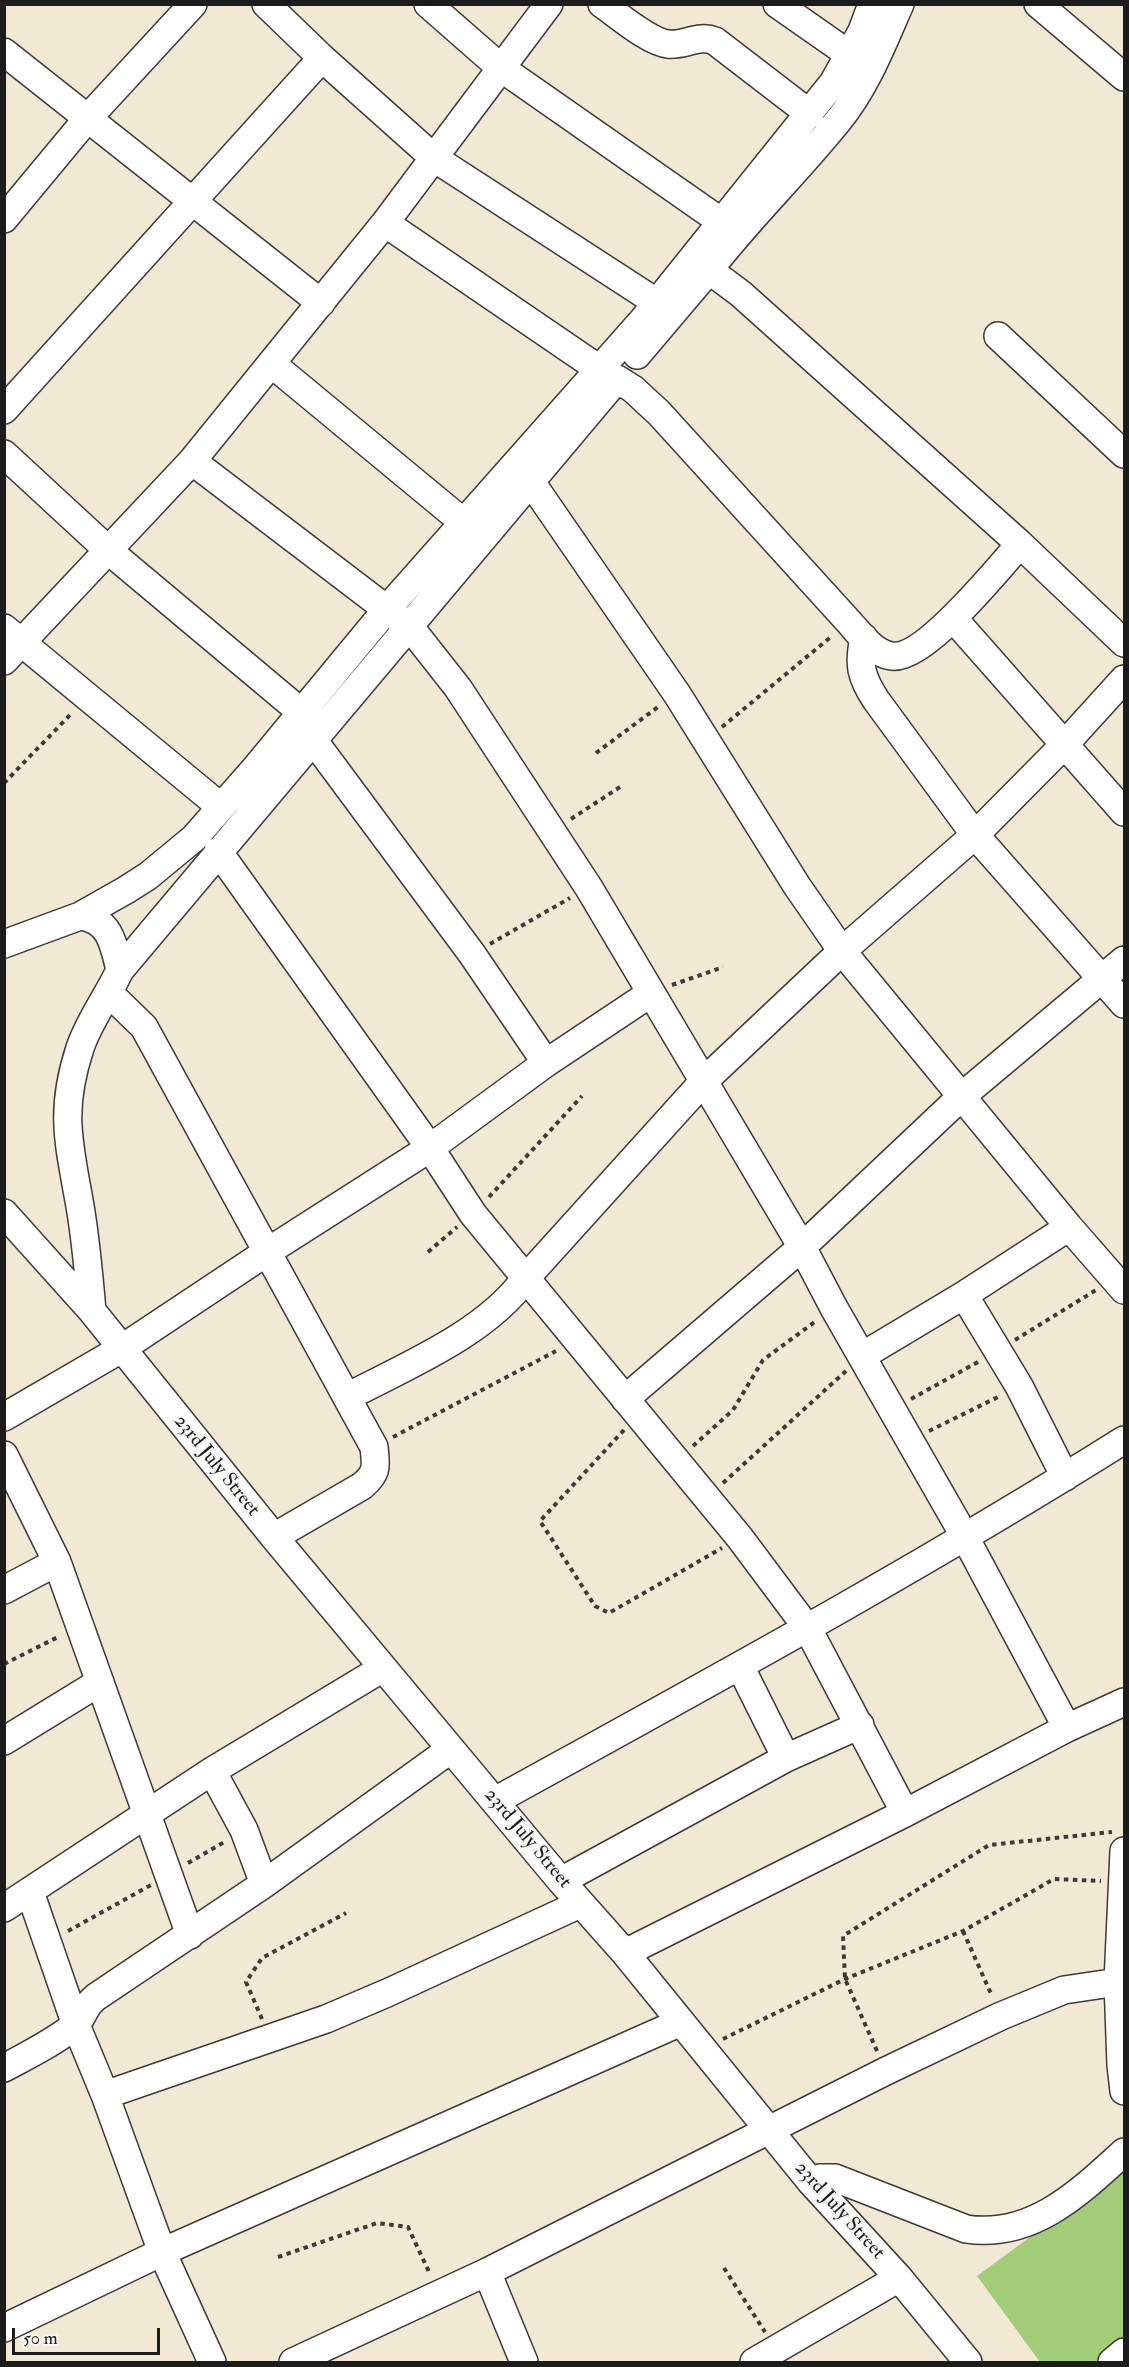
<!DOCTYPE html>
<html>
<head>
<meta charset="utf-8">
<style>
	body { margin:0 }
	#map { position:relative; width:1129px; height:2367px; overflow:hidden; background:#f2e9d5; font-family:"IM FELL Double Pica",serif }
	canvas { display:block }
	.frame { position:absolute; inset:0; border:6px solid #1c1c1c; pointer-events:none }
	.scale { position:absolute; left:12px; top:2328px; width:148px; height:27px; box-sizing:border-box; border:3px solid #1c1c1c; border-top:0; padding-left:8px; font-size:18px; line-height:21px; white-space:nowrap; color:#1c1c1c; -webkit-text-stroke:4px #f6f6f2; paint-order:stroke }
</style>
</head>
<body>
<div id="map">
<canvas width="1129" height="2367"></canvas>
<div class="frame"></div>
<div class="scale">50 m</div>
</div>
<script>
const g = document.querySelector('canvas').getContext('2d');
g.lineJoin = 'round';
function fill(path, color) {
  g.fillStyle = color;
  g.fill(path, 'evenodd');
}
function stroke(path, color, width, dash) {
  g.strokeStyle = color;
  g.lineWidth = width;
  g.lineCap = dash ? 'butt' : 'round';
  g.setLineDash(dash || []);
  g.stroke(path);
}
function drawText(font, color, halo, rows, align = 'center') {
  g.font = font + ' "IM FELL Double Pica",serif';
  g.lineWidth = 4.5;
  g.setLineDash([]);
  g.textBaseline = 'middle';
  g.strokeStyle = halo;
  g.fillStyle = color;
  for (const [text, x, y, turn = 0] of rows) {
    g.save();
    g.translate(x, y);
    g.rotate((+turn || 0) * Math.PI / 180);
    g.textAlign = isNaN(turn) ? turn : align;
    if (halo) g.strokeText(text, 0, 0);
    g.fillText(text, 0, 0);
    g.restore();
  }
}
const green = new Path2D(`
	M1124,2168v180l-20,14h-64l-63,-86z`);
const path = new Path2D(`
	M722,727l110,-91
	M596,753l62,-46
	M4,783l69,-71
	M571,819l49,-32
	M490,944l80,-46
	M672,985l51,-18
	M489,1197l93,-101
	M428,1252l29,-25
	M1015,1340l81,-50
	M911,1399l67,-37
	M624,1430l-84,91 55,85 14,7 113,-65
	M929,1431l71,-35
	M393,1437l163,-86
	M693,1446l40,-36 30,-50 53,-39
	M723,1483l123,-112
	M4,1664l56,-28
	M188,1863l38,-22
	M68,1931l83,-46
	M963,1931l29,65
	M262,2019l-16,-37 16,-24 84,-45
	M723,2039l122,-60 118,-48 91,-52 47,2
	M877,2051l-32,-72 -2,-43 146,-91 123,-13
	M278,2257l99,-34 31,4 22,47
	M724,2268l41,64`);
const minor = new Path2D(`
	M266,4l56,54 112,100 222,144
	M428,4l73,64 235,164
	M602,4c16,11 47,38 66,40 17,2 30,-10 47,-3l95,73
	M777,4l73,51
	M900,4c-18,41 -34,83 -62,117 -41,51 -89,97 -129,149l32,24 279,250 104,99
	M1038,4l86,73
	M4,52l317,251
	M4,219l83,-100 106,-115
	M385,223l214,146
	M998,336l126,118
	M637,355l72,-85
	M272,364l191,158
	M4,410l318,-352
	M4,454l105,97 192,161
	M192,461l218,166 48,61 131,200 213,359 32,61 131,229 102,191
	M531,482l146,212 120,192 45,65 227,276 55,63
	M953,618l171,194
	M4,628l217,179
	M864,638c-6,27 -3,39 12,62l99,135 149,169
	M4,661l188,-200 193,-238 164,-219
	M314,741l158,213 74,109
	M218,851l212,297 43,66 267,324 68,91 97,184
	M80,916c30,3 34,29 40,54
	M4,944l76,-28 46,-26 22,-14 46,-38 59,-67 134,-162 256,-289 190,-237 29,-52 10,-27
	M110,994l34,33 230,420c2,20 4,25 -12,39l-88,51
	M4,1213l88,98 182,226 287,344 64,72 186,229 88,96 69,84
	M964,1295l55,91 46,91
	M92,1311c-3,-35 -6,-70 -12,-105 -11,-63 -21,-94 0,-158 9,-27 28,-52 40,-78l497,-591 16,10 26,24 190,209c11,12 24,31 42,34 33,5 107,-87 129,-112
	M862,1356l102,-61 105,-68
	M347,1397c59,-31 138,-63 178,-118l178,-197 139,-131 133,-116 90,-91 59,-65
	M625,1399l177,-152 160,-151 162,-136
	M4,1417l117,-68 146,-97 163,-104 116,-85 105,-70
	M4,1455l53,107 133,373
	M4,1590l53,-28
	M740,1666l46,92
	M4,1741l96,-59
	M212,1771l32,59 20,54
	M495,1801c212,-117 424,-232 629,-361
	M1124,1851l-6,131 3,83 3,26
	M561,1881l225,-123 74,-33
	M30,1892l46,133 29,70 57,157 50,110
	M4,1908l208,-137 171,-103
	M625,1953l280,-140 162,-85 57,-26
	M4,2068c24,-13 49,-25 70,-42 10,-8 8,-18 22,-29l168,-113 187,-135
	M105,2095l221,-76 61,-26 193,-89
	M811,2182l9,-4h15l131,51c66,10 113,-36 158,-77
	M487,2272l37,90
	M4,2328l158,-76 519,-230
	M293,2362l194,-90 399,-201 115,-55 63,-26 54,-8
	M754,2362l145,-84
	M1112,2362l12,-10`);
const streetNames = [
	["23rd July Street",216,1466,51],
	["23rd July Street",527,1839,50],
	["23rd July Street",839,2211,48]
];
fill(green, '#a2cc78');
stroke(minor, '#3c3b38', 30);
stroke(path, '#3c3b38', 4, [4.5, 4.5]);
stroke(minor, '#fff', 27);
drawText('20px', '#1c1c1c', '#f6f6f2', streetNames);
</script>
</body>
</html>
